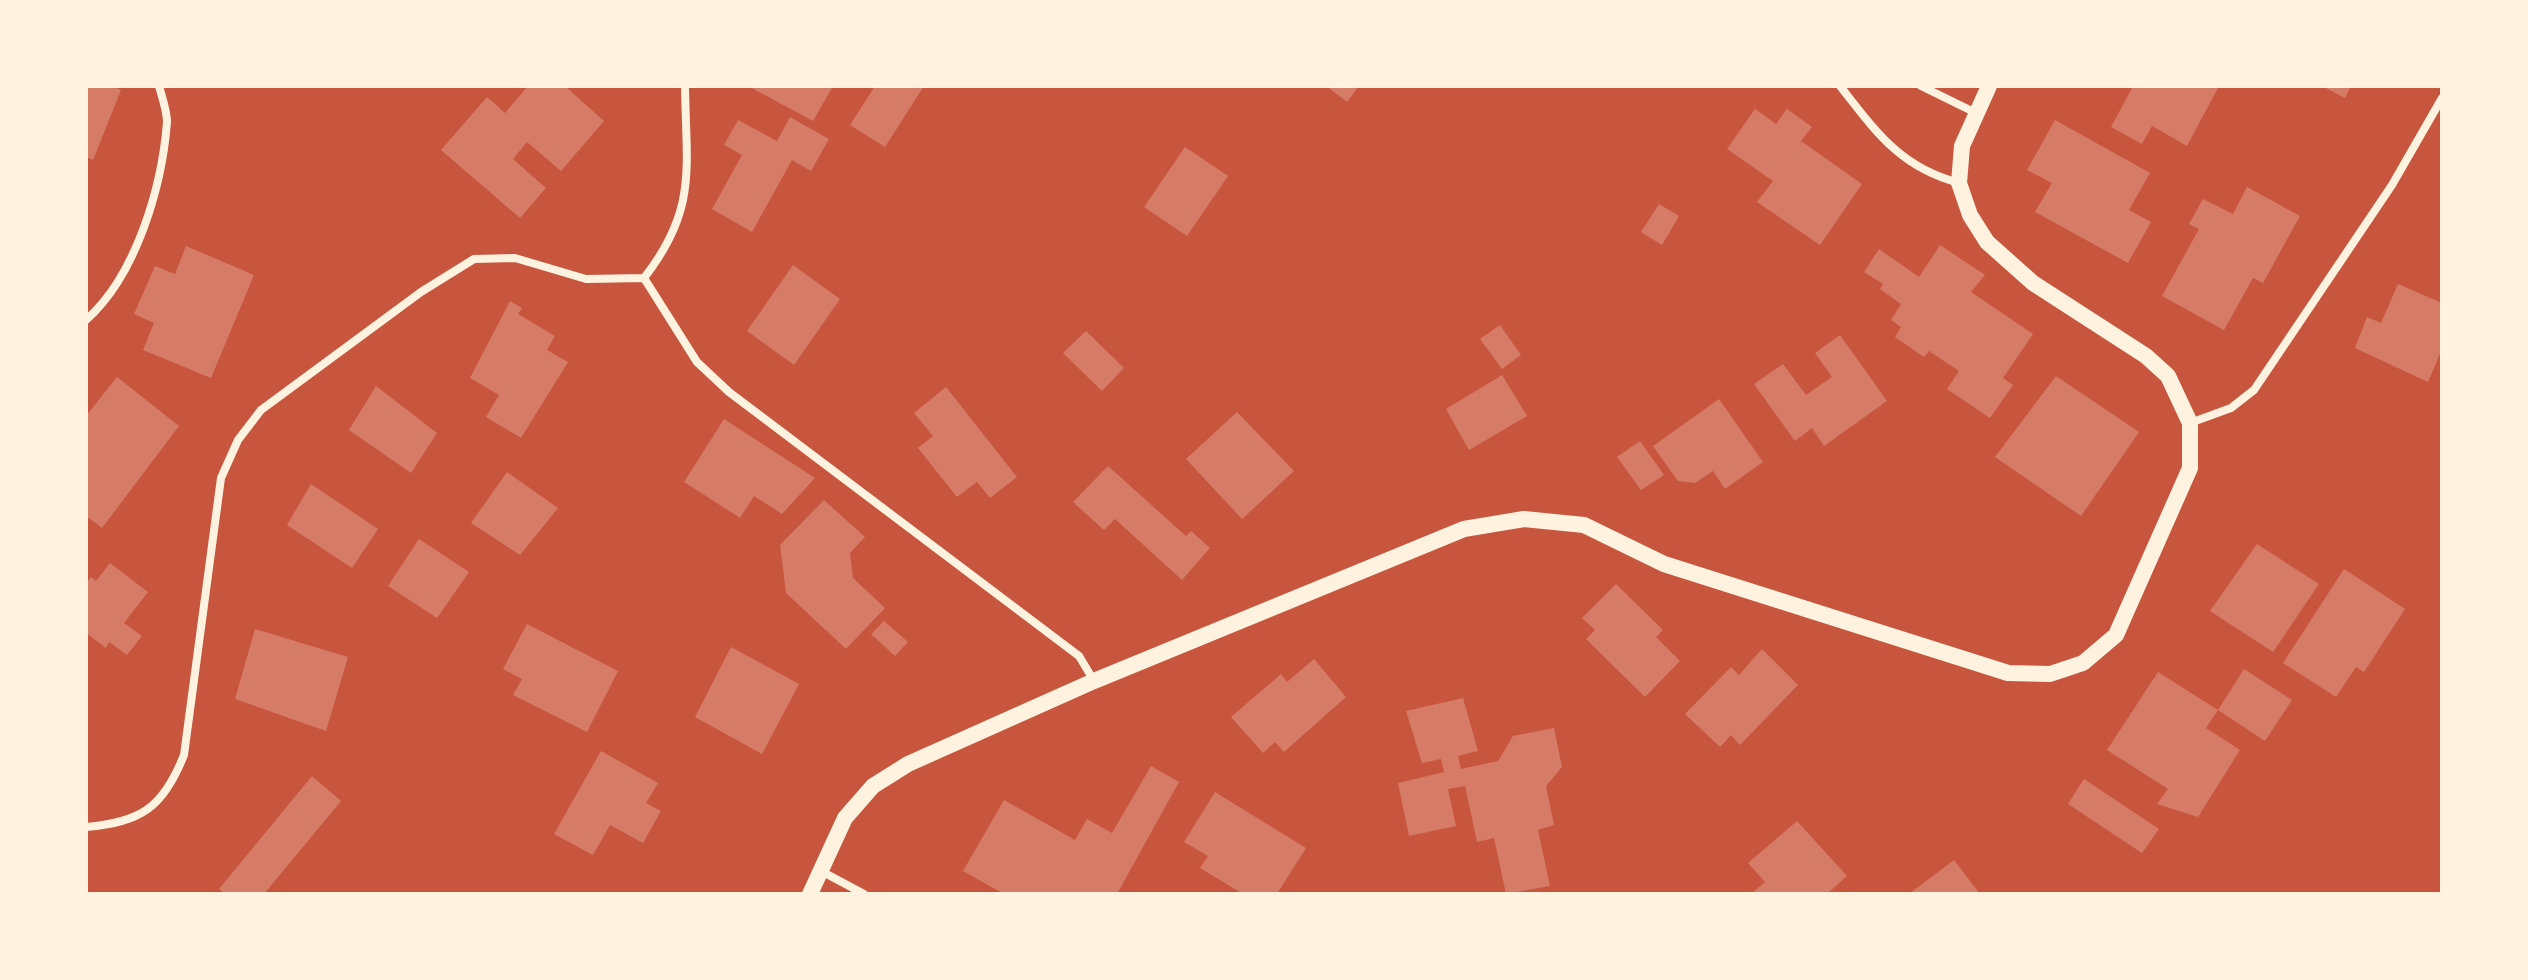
<!DOCTYPE html>
<html>
<head>
<meta charset="utf-8">
<style>
	body { margin:0 }
	#map { position:relative; width:2528px; height:980px; overflow:hidden; background:#c8553d; font-family:Cabin,sans-serif }
	canvas { display:block }
	.frame { position:absolute; inset:0; border:88px solid #fff3e0; pointer-events:none }
</style>
</head>
<body>
<div id="map">
<canvas width="2528" height="980"></canvas>
<div class="frame"></div>
</div>
<script>
const g = document.querySelector('canvas').getContext('2d');
g.lineJoin = 'round';
function fill(path, color) {
  g.fillStyle = color;
  g.fill(path, 'evenodd');
}
function stroke(path, color, width, dash) {
  g.strokeStyle = color;
  g.lineWidth = width;
  g.lineCap = dash ? 'butt' : 'round';
  g.setLineDash(dash || []);
  g.stroke(path);
}
const building = new Path2D(`
	M86,86h26l9,4 -28,70 -7,-3z
	M528,86h37l39,35 -43,50 -34,-29 -14,17 33,29 -26,30 -79,-68 46,-53 18,16z
	M748,86h85l-20,35z
	M875,86h49l-39,61 -35,-22z
	M1326,86h33l-12,16z
	M2133,86h86l-32,60 -35,-20 -10,18 -31,-17z
	M2322,86h29l-6,12z
	M1755,109l21,15 11,-15 25,18 -11,14 61,43 -42,61 -63,-43 16,-21 -46,-32z
	M790,117l39,22 -18,32 -19,-11 -40,72 -40,-23 30,-54 -18,-10 14,-25 39,21z
	M2055,120l95,53 -21,37 22,12 -23,41 -93,-51 17,-29 -25,-13z
	M1185,147l43,29 -41,60 -43,-29z
	M2247,187l53,29 -37,67 -10,-5 -29,52 -62,-34 37,-67 -10,-5 14,-25 30,15z
	M1659,204l20,12 -17,29 -21,-13z
	M1940,245l45,30 -14,17 62,42 -30,44 10,7 -23,33 -43,-29 12,-18 -30,-20 -5,6 -29,-20 6,-10 -10,-7 10,-16 -21,-15 3,-5 -19,-12 15,-23 40,28z
	M186,246l68,29 -43,103 -68,-28 11,-27 -20,-9 21,-48 20,8z
	M793,265l47,34 -46,66 -47,-34z
	M2398,284l44,19v46l-14,33 -73,-34 12,-31 14,6z
	M510,301l12,7 -4,6 37,22 -8,14 21,12 -47,76 -35,-21 13,-22 -29,-17z
	M1500,325l21,30 -19,14 -22,-30z
	M1086,331l38,37 -22,23 -39,-38z
	M1840,335l47,66 -63,45 -12,-18 -17,13 -41,-57 29,-20 23,31 26,-18 -17,-24z
	M1502,375l25,41 -58,34 -23,-41z
	M2056,376l83,56 -58,84 -86,-59z
	M117,377l62,49 -77,102 -16,-12v-100z
	M376,386l61,47 -26,40 -62,-43z
	M946,387l71,90 -27,21 -13,-16 -20,15 -39,-49 15,-12 -19,-23z
	M1719,399l44,63 -38,27 -12,-18 -18,12 -17,-2 -25,-35z
	M1237,412l57,59 -52,48 -56,-60z
	M724,419l91,59 -33,36 -28,-18 -14,22 -56,-36z
	M1640,441l24,34 -23,15 -24,-33z
	M1108,466l78,70 5,-5 19,17 -28,32 -67,-61 -11,11 -31,-28z
	M507,472l51,36 -38,47 -49,-32z
	M311,484l67,45 -26,39 -65,-43z
	M824,500l41,37 -15,16 3,25 32,30 -39,41 -60,-56 -6,-48z
	M419,539l50,33 -32,46 -49,-32z
	M2257,544l62,40 -46,68 -63,-41z
	M110,563l38,29 -24,31 18,13 -15,19 -18,-13 -3,6 -20,-15v-50l5,-6 5,4z
	M2344,569l61,40 -41,63 -8,-5 -20,30 -53,-34z
	M1616,584l47,46 -7,7 24,24 -35,36 -59,-58 9,-9 -13,-12z
	M884,621l24,21 -13,14 -24,-22z
	M527,624l91,47 -31,61 -74,-37 9,-16 -19,-10z
	M255,629l93,28 -22,74 -91,-32z
	M731,647l68,37 -37,70 -67,-37z
	M1762,649l36,36 -58,60 -9,-10 -11,12 -35,-33 46,-47 8,8z
	M1314,659l32,38 -62,55 -9,-10 -12,11 -32,-36 50,-43 6,8z
	M2244,669l48,31 -27,41 -47,-31z
	M2158,672l60,38 -12,18 34,22 -42,67 -41,-13 11,-15 -61,-39z
	M1463,698l15,53 -20,5 3,13 37,-8 15,-25 41,-8 8,39 -16,19 8,39 -16,5 12,56 -44,8 -12,-56 -17,4 -12,-56 -17,3 8,37 -47,10 -11,-53 46,-11 -3,-13 -19,4 -16,-52z
	M601,751l57,32 -12,20 15,8 -18,32 -33,-18 -17,30 -39,-21z
	M1151,766l28,16 -62,112h-113l-41,-23 41,-71 71,40 12,-21 25,14z
	M312,776l29,25 -77,93h-39l-6,-5z
	M2084,779l75,50 -17,24 -74,-49z
	M1215,792l91,56 -29,46h-34l-43,-26 8,-12 -24,-14z
	M1797,821l50,55 -20,18h-76l14,-12 -17,-19z
	M1954,860l26,34h-71z`);
const minor = new Path2D(`
	M1840,86c37,47 60,81 119,97
	M1921,86l53,26
	M644,278l53,84 32,30 350,264 15,25
	M644,278c54,-69 42,-110 41,-192
	M86,320c50,-44 76,-133 81,-198 0,-11 -5,-25 -8,-36
	M2190,423l41,-15 23,-18 138,-205 50,-87
	M86,827c55,-5 77,-19 98,-72l37,-277 17,-38 23,-30 160,-118 53,-33 41,-1 71,21 58,-1
	M821,871l43,23`);
const secondary = new Path2D(`
	M810,894l35,-76 28,-32 35,-22 186,-83 370,-152 60,-10 60,6 80,39 344,109 42,1 33,-11 33,-28 74,-167v-45l-22,-47 -22,-20 -113,-73 -46,-41 -17,-27 -11,-32 3,-37 27,-60`);
fill(building, '#d67c66');
stroke(minor, '#fff3e0', 8);
stroke(secondary, '#fff3e0', 16);
</script>
</body>
</html>
